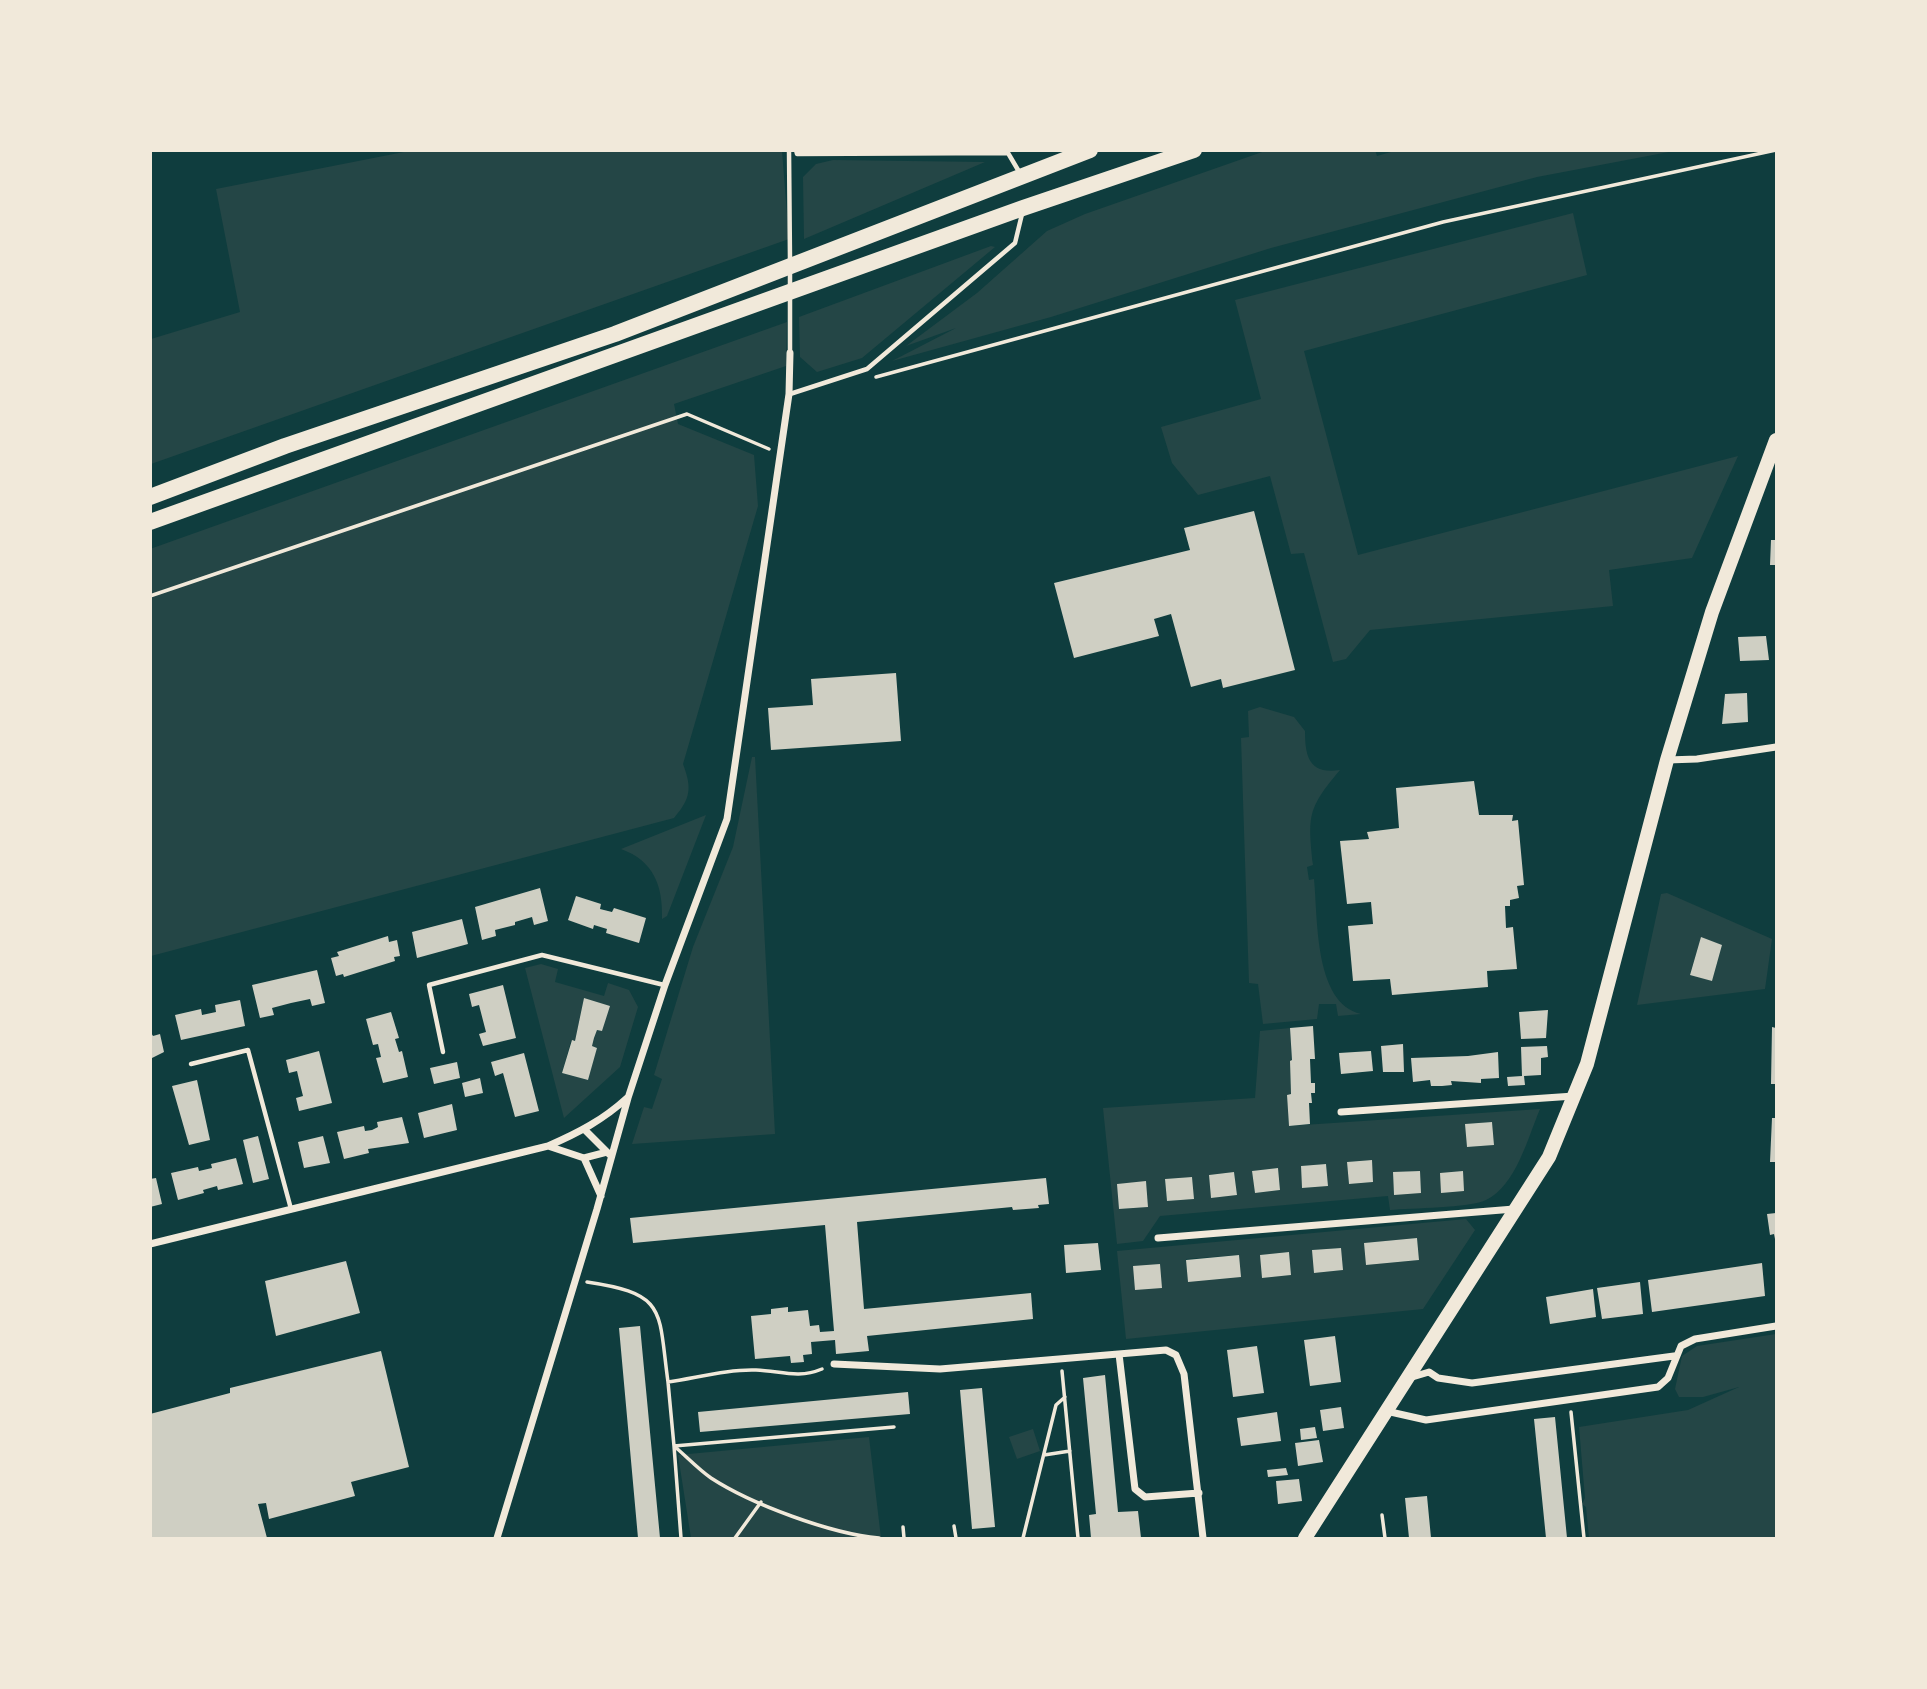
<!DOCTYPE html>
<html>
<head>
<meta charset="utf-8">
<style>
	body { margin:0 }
	#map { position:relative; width:1927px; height:1689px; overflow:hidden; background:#0f3d3e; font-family:Manrope,sans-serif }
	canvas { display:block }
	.frame { position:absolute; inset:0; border:152px solid #f1e9da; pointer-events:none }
</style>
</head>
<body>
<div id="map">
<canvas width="1927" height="1689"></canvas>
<div class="frame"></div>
</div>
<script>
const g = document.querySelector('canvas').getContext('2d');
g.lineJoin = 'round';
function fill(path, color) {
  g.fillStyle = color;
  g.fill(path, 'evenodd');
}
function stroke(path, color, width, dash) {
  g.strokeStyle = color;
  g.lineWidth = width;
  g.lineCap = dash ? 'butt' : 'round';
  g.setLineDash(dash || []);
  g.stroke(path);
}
const green = new Path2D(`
	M1375,150l2,6 21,-6 276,1 -137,26 -266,71 -220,69 -159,44 64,-33 -50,18 71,-53 70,-62 38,-17 180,-63z
	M409,151h373l7,88 -638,225v-125l89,-27 -24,-123z
	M833,160l152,2 -181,77 -1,-62 13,-13z
	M1573,213l14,62 -283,76 54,204 380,-99 -46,102 -83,12 4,36 -243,24 -24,29 -13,3 -29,-109 -13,1 -21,-78 -72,19 -26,-32 -11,-36 100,-28 -26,-99z
	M991,246l4,1 -133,111 -45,14 -17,-15 -1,-40z
	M787,322l-1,44 -112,38 4,20 76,31 4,51 -75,258c9,24 8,34 -9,54l-523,138 -1,-407z
	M1260,707l34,10 11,14c0,25 4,44 35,39 -33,39 -32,46 -27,95l-6,2 2,13 5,-1c4,40 0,124 47,135l-23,2 -2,-12h-17l-2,15 -54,5 -5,-40 -9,-1 -8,-245 8,-1 -1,-26z
	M752,757h3l20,377 -143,10 12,-37 8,2 10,-30 -8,-4 39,-128 40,-100z
	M706,815l-39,101 -5,3c1,-33 -8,-58 -41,-70z
	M1667,893l105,46 -7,50 -128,16 24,-111zM1701,938l21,7 -10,36 -22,-7z
	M541,964l17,5 -3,13 49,14 4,-13 21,7 9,17 -18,60 -56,51 -39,-150zM584,998l25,8 -7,25 -5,-1 -5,16 5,2 -9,32 -26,-7 9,-32h4z
	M1290,1028l2,32 -2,1 1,33 -4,1 2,31 251,-17c-12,28 -24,77 -54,91 -17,8 -75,8 -96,10l-2,-14 -228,20 -17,25 -26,3 -14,-136 152,-10 5,-67zM1492,1122l2,23 -27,2 -1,-23zM1371,1160l2,22 -24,2 -2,-22zM1326,1164l2,22 -26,2 -1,-22zM1278,1168l2,22 -25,3 -3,-22zM1419,1171l2,22 -27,1 -1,-21zM1234,1172l3,23 -26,3 -2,-23zM1192,1177l1,22 -26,2 -2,-22zM1146,1182l2,25 -29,2 -1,-25z
	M1466,1219l9,11 -52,79 -297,30 -9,-88zM1417,1238l2,22 -52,5 -2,-22zM1340,1248l2,22 -27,3 -2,-23zM1289,1252l2,23 -29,3 -1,-23zM1239,1255l-51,27 -2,-23z
	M1776,1334v204h-187l-3,-31 -4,-3 3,-6 -6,-71 109,-17 51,-23 -36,10h-24l-4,-8 7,-33 15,-10z
	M1033,1429l7,22 -23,8 -8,-22z
	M869,1437l12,101h-190l-13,-83z`);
const building = new Path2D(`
	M1254,511l41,159 -72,18 -2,-9 -30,8 -20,-73 -17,5 5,17 -85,22 -20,-75 136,-33 -6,-22z
	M1771,540h5v25h-6z
	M1766,636l3,24 -29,1 -2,-24z
	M896,673l5,68 -130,9 -3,-42 45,-3 -2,-26z
	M1747,693l1,29 -26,2 3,-30z
	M1474,781l5,34h34l-1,6 6,-1 6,65 -7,1 2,12 -9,2v6h-5l1,22 7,-1 4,42 -30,2 1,16 -96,8 -2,-16 -37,2 -5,-55 25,-2 -2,-22 -24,2 -7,-63 29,-2 -2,-7 32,-4 -3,-40z
	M540,888l8,33 -14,4 -2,-8 -17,5v3l-20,5 1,6 -14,4 -7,-33z
	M576,896l25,8 -1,5 12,3 2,-4 32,10 -7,25 -33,-10 1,-4 -13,-4 -1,4 -25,-9z
	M462,919l6,25 -51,14 -5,-26z
	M388,936l1,6 8,-2 3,16 -6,1 1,4 -51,16 -1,-3 -7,2 -5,-18 8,-2 -2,-4z
	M1701,937l21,8 -10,36 -22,-6z
	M317,970l8,33 -13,3 -2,-7 -19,4 -19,5 2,7 -14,3 -8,-33z
	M503,985l13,53 -33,8 -4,-12 7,-2 -7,-27 -7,2 -3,-13z
	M584,998l26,8 -8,25 -5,-1 -3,8 -2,8 5,2 -9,32 -26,-7 10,-33 3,1z
	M240,1000l5,26 -64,14 -6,-25 26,-6 1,6 14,-3 -1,-7z
	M1548,1010l-2,28 -25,1 -2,-27z
	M391,1012l8,26 -4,1 4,13 3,-1 6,26 -25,6 -7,-25 5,-1 -3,-13 -5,1 -7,-26z
	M1313,1026l2,33h-5l1,24h4v10h-4l1,10h-3l1,21 -21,2 -2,-31 4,-1 -1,-33 2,-1 -2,-32z
	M1772,1027l4,1v56h-5z
	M150,1031l3,5 7,-2 4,18 -14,7z
	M1403,1044l1,28h-21l-2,-26z
	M1547,1046l1,11 -7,1v17l-17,1 1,9 -17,1 -1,-9 15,-1 -1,-29z
	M319,1051l13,52 -33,8 -3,-13 7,-2 -3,-12 -3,-13 -8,2 -3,-13z
	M1371,1051l2,20 -32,3 -2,-21z
	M1498,1052l1,26 -18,1v4l-30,-2 1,4 -10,1h-11l-1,-6 -17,2 -2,-24 57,-2z
	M524,1053l15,58 -24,6 -12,-44 -8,3 -4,-14z
	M457,1062l3,16 -26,6 -4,-16z
	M480,1078l3,15 -18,4 -3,-14z
	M197,1080l13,60 -21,5 -17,-59z
	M452,1104l5,26 -33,8 -6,-25z
	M402,1117l7,26 -41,6 1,4 -25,6 -7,-27 27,-6 1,5 7,-1 6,-3 -1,-5z
	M1772,1118h4v44h-6z
	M1492,1122l2,23 -27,2 -2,-23z
	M258,1136l11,43 -16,4 -10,-43z
	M323,1136l7,27 -26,5 -6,-26z
	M236,1158l7,26 -25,6 -1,-4 -14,4 1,3 -26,7 -7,-27 27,-6 1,4 13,-3 -1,-4z
	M1372,1160l1,22 -24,2 -2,-22z
	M1326,1164l2,22 -26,2 -1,-22z
	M1278,1168l2,22 -25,3 -3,-22z
	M1420,1171l1,22 -27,2 -1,-23z
	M1463,1171l1,20 -23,2 -1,-20z
	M1234,1172l3,23 -26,3 -2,-23z
	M1192,1177l2,22 -27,2 -2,-22z
	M156,1178l6,26 -12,3v-28z
	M1046,1178l3,26 -11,1 1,3 -26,2 -1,-3 -155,15 7,87 167,-16 2,26 -166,17 2,15 -33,3 -1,-14 -24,2 1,12 -9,1 1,7 -13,1 -1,-7 -35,3 -4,-43 20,-2v-5l17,-2v5l20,-2 2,16 9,-1 1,7 14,-1 -9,-106 -192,18 -3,-25z
	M1146,1181l2,26 -29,2 -2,-25z
	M1776,1213v26h-1l-1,-5 -4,1 -3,-21z
	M1417,1238l2,22 -53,5 -2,-22z
	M1098,1243l3,27 -35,3 -2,-28z
	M1341,1248l2,22 -29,3 -2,-23z
	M1289,1252l2,23 -29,3 -2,-23z
	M1239,1255l2,22 -53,5 -2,-22z
	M346,1261l14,52 -84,23 -11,-55z
	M1762,1263l3,33 -113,16 -4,-32z
	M1160,1264l2,24 -27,2 -2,-24z
	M1640,1282l3,32 -41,5 -5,-31z
	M1593,1289l3,28 -46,7 -4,-27z
	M640,1326l20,212h-22l-19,-210z
	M1335,1336l6,46 -31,4 -6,-46z
	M1257,1346l7,47 -31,4 -6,-47z
	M381,1351l28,116 -58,15 4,14 -86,23 -3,-16 -8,1 9,34h-117v-124l80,-21v-5z
	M1105,1375l13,137 20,-1 3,27h-50l-2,-23 7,-1 -13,-136z
	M982,1388l13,139 -23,2 -12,-139z
	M908,1392l2,22 -210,18 -2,-20z
	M1341,1407l3,21 -21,3 -3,-21z
	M1277,1412l4,29 -40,5 -4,-28z
	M1555,1417l12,121h-21l-12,-119z
	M1315,1427l2,11 -16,2 -1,-11z
	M1319,1440l4,22 -25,4 -3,-23z
	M1286,1468l2,7 -20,2 -1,-7z
	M1299,1479l3,22 -24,3 -2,-23z
	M1427,1496l4,42h-22l-4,-40z`);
const path = new Path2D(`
	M876,377l567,-155 333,-72
	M150,596l537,-182 82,35
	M587,1282c81,12 71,28 81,100 28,-4 60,-13 88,-12 25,1 42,9 66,-1
	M1062,1371l16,167
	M668,1382l6,64c12,10 24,23 37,32 40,26 120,56 168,60
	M1571,1412l13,126
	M1044,1455l26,-4
	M1382,1515l3,23
	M954,1526l2,12
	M903,1527l1,11
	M681,1538l-7,-92 220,-19
	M735,1538l26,-36
	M1023,1538l33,-133 9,-8`);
const service = new Path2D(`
	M789,150l1,111
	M796,150l1,4 211,-1 13,22
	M790,352v-82
	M790,394l77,-25 148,-126 7,-29
	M443,1052l-14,-67 113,-30 122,30
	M191,1064l57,-14 43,159`);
const minor = new Path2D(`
	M1667,760l30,-1 79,-12
	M1341,1112l233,-16
	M585,1130l24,24
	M548,1146l36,12 23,-6
	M584,1158l17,38
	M1158,1238l356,-29
	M150,1244l398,-98c30,-13 55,-26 79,-48
	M1119,1354l16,135 10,8 54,-4
	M834,1364l106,5 226,-19 10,5 8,19 19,164
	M1409,1378l20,-6 9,6 34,5 202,-27
	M1386,1411l40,9 232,-33 10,-9 13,-32 14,-7 81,-13
	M497,1538l100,-329 31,-111 37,-113 62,-166 62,-425 1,-41`);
const primary = new Path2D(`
	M1305,1538l244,-381 38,-93 80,-304 45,-148 64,-172`);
const motorway = new Path2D(`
	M150,497l135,-51 330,-112 475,-184
	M150,522l873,-314 171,-58`);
fill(green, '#244646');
fill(building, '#cfcfc3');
stroke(path, '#f1e9da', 3.5);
stroke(service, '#f1e9da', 4.5);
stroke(minor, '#f1e9da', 7);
stroke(primary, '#f1e9da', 14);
stroke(motorway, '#f1e9da', 16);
</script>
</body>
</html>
